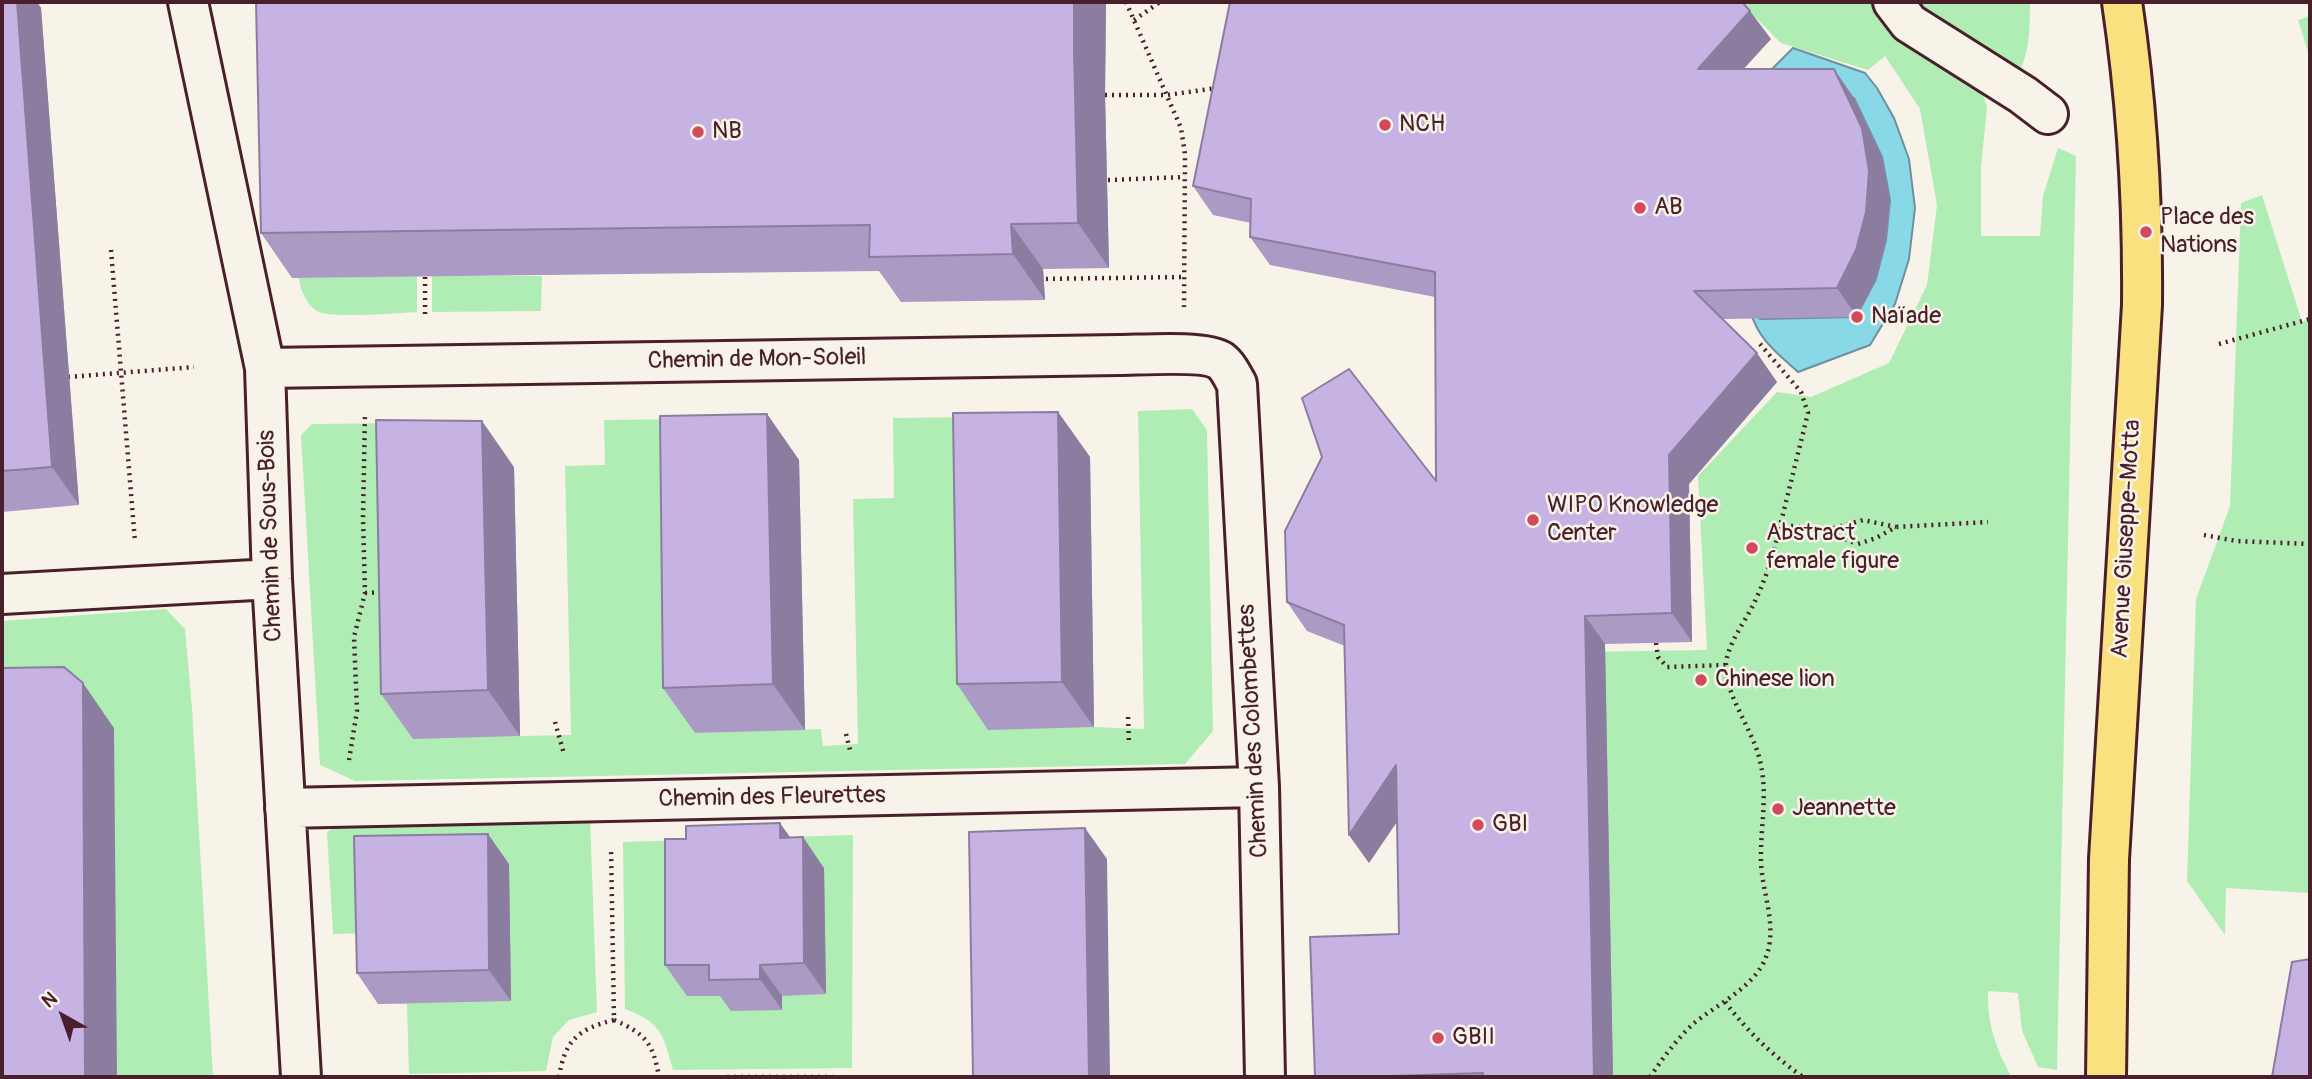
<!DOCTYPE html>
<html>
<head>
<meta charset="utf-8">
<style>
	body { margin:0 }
	#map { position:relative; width:2312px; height:1079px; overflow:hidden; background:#f7f3e8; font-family:Pangolin,sans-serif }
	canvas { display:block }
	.frame { position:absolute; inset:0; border:4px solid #4a1f2b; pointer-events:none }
	.north { position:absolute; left:28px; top:981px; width:70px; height:70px; -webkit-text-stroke:5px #f7f3e8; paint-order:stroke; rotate:320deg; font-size:19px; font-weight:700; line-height:28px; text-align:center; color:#4a1f2b }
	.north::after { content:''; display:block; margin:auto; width:24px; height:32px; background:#4a1f2b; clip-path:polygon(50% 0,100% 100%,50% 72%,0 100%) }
</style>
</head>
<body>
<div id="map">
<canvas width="2312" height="1079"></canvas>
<div class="frame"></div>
<div class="north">N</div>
</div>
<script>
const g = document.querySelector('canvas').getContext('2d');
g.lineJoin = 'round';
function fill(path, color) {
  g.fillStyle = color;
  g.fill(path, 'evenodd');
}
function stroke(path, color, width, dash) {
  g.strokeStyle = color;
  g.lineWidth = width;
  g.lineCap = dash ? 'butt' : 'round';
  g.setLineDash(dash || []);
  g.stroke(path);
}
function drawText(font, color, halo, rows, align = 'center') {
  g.font = font + ' Pangolin,sans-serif';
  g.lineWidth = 5;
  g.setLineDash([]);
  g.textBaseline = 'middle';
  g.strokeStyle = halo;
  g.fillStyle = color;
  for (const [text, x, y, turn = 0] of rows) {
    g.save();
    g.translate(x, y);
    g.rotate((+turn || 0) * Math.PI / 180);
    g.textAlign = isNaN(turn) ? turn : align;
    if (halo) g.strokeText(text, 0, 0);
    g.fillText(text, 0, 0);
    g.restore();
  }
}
const green = new Path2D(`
	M1740,2h290c0,24 0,49 -11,71l-53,4 17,17 4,13 -6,61v68h59l3,-40 15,-48 18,8 -19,914 -19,-3 -16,-36 -4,-38 -30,-2c-1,32 8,59 24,86h-458l22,-425 131,-2 -9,-174 79,-84 34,5 78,-34 38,-78 10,-80 -17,-96 -35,-53 -17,14 -87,-27z
	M2310,16v36h-2l-10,-32z
	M2262,195l40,127 8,-3v574l-84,-5 -1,47 -38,-54 9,-282 34,-93 11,-303z
	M417,276v36c-19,1 -86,7 -100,-1 -10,-6 -17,-21 -18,-33z
	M432,276h110l-1,35 -109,1z
	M1192,409l15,21 6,301 -28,33 -830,17 -35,-16 -19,-330 11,-11 94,-1 114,313 51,-1 -6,-269 40,-1 -1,-45 87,-1 4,314 126,-4 2,17 35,-2 -5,-245 41,-1 -1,-80 90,-1 111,310 50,2 -6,-318z
	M166,609l19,20 7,79 21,369h-97l-11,-364h-103v-92z
	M590,817l7,195 -28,8 -16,17 -7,34 -137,3 -2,-70h-29l-1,-71 -44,1 -6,-102 18,-11z
	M853,835l-1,233 -179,2c-10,-36 -11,-47 -48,-61l-2,-167z`);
const water = new Path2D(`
	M1793,48l72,25 12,15 17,30 15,41 6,49 -6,51 -14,45 -25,41 -72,27c-20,-18 -41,-34 -47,-60l9,7 96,-2 20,-38 10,-39 4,-40 -8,-43 -28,-59 -89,-22z`);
const path = new Path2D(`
	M1126,2l55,126 4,26 -1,153
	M1134,20l26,-18
	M1105,95h62l50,-7
	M1108,180l77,-3
	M111,250l24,292
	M425,277v41
	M1039,279l144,-2
	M1760,344l41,48 7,21 -28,113
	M2219,344l91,-25
	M68,377l126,-10
	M1827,530l36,-10 33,7
	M2204,535l32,6 74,3
	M365,593l20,-1
	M1656,643l2,14 9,10 59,-2
	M1128,717l1,26
	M555,722l9,32
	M846,734l4,16
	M349,760l8,-49 -3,-74 11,-44 -2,-75 2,-104
	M1725,1002c24,31 46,52 78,75
	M614,1020c32,14 39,23 45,57
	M559,1077c6,-37 19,-48 55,-57l-3,-172
	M727,1077h106
	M1650,1077c13,-19 26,-37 43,-53 23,-19 62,-37 73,-67 12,-31 -4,-64 -5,-95 -1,-36 8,-69 -2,-105 -7,-28 -36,-66 -33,-94 3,-22 20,-42 29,-62 12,-25 19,-48 25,-75 36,-1 46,7 78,18l18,-6 20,-11 92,-5`);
const minor = new Path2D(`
	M188,2l77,366 7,211 29,498
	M1893,2l16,21 114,72 25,19
	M265,368l854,-13c21,0 87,-5 102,6 8,6 11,15 16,23l22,403 6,290
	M2,594l270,-15
	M285,808l974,-21`);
const major = new Path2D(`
	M2106,1077l3,-218 33,-554c1,-102 -5,-202 -20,-303`);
const wall = new Path2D(`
	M2,2h35l4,6 38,497 -77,7z
	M256,2h850l-1,93 4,173 -66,1 2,31 -144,2 -22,-31 -587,7 -31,-45z
	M1771,39l-28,30 111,29 28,59 8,43 -4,40 -10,39 -19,38 -134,2 54,63 -88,102 3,158 -87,2 8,433h-298l84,-143 -2,-112 -28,41 -20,-28 -4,-189 -38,-15 -20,-29 149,-121 -1,-184 -165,-32 -20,-28 1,-14 -38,-8 -20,-29z
	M1058,412l32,45 4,270 -106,3 -31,-46z
	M767,414l32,46 6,270 -110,3 -32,-45z
	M514,467l6,269 -107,3 -32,-45z
	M790,838l34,30 2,126 -44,2v14l-51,1 -11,-15h-33l-22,-31z
	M509,864l2,137 -133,3 -21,-31z`);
const shadedWall = new Path2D(`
	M17,2h20l4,6 38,497 -27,-38z
	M1074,2h32l-1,93 4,173 -31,-45 -4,-173z
	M1750,11l21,28 -53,58 -20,-28z
	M1834,69l20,29 28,59 8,43 -4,40 -10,39 -19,38 -20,-29z
	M1011,224l32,45 2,31 -32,-46z
	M1757,353l20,29 -88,102 3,158 -20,-29 -3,-158z
	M1058,412l32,45 4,270 -32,-45z
	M767,414l32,46 6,270 -32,-46z
	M482,421l32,46 6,269 -32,-46z
	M1585,616l20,28 8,433h-19z
	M83,683l31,45 3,349h-32z
	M1396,765l20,28 -47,70 -20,-28z
	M780,823l22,31 -22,-16z
	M1085,828l22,31 3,218h-21z
	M488,834l21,30 2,137 -22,-31z
	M803,837l21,31 2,126 -22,-31z
	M760,965l22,31v14l-22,-31z`);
const building = new Path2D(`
	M2,2h15l35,465 -50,4z
	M256,2h818v48l4,173 -67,1 2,30 -144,3 1,-32 -609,8z
	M1230,2h512l8,9 -52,58h136l28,59 7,43 -3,41 -10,38 -19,38 -143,3 63,62 -88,102 3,158 -87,3 9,461h-111v-4l-121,4h-47l-5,-140 89,-3 -3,-169 -47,70 -5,-210 -57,-23 -2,-71 37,-74 -20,-59 47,-29 87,112 -1,-209 -185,-35 1,-38 -58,-13z
	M1058,412l4,270 -105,2 -4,-271z
	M767,414l6,270 -110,4 -3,-272z
	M376,420l106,1 6,269 -107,4z
	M64,667l19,16 2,394h-83v-409z
	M780,823v15l23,-1 1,126 -44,2v14l-51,1v-15h-44v-126h21v-13z
	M1085,828l4,249h-116l-4,-245z
	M488,834l1,136 -132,3 -3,-137z
	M2310,959v118h-38l20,-115z`);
const markers = [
	[1385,125,7,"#d1495b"],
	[698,132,7,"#d1495b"],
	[1640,208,7,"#d1495b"],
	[2146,232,7,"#d1495b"],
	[1857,317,7,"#d1495b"],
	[1533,520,7,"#d1495b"],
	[1752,548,7,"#d1495b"],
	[1701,680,7,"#d1495b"],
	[1778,809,7,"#d1495b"],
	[1478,825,7,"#d1495b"],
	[1438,1038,7,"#d1495b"]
];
const poiNames = [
	["NCH",1399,125],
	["NB",712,132],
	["AB",1654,208],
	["Place des",2160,218],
	["Nations",2160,246],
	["Naïade",1871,317],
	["WIPO Knowledge",1547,506],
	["Center",1547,534],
	["Abstract",1766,534],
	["female figure",1766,562],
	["Chinese lion",1715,680],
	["Jeannette",1792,809],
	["GBI",1492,825],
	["GBII",1452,1038]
];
const streetNames = [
	["Chemin de Mon-Soleil",757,360,-1],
	["Chemin de Sous-Bois",271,536,-92],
	["Avenue Giuseppe-Motta",2127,539,-87],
	["Chemin des Colombettes",1254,731,-93],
	["Chemin des Fleurettes",772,798,-1]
];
fill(green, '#b0edb4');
fill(water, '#89d8e7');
stroke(water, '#708e9c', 2);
stroke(minor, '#4a1f2b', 44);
stroke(major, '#4a1f2b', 44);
stroke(path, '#4a1f2b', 4.5, [2, 5]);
stroke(minor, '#f7f3e8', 38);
stroke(major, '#fae180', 38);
fill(wall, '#ab9ac3');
fill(shadedWall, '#8b7d9f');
fill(building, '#c7b3e3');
stroke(building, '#8b7d9f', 2);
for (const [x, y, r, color] of markers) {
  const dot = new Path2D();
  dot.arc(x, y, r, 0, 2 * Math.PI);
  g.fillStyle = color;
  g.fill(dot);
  stroke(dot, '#f7f3e8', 2.5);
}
drawText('24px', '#4a1f2b', '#f7f3e8', poiNames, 'left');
drawText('24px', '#4a1f2b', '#f7f3e8', streetNames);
</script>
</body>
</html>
